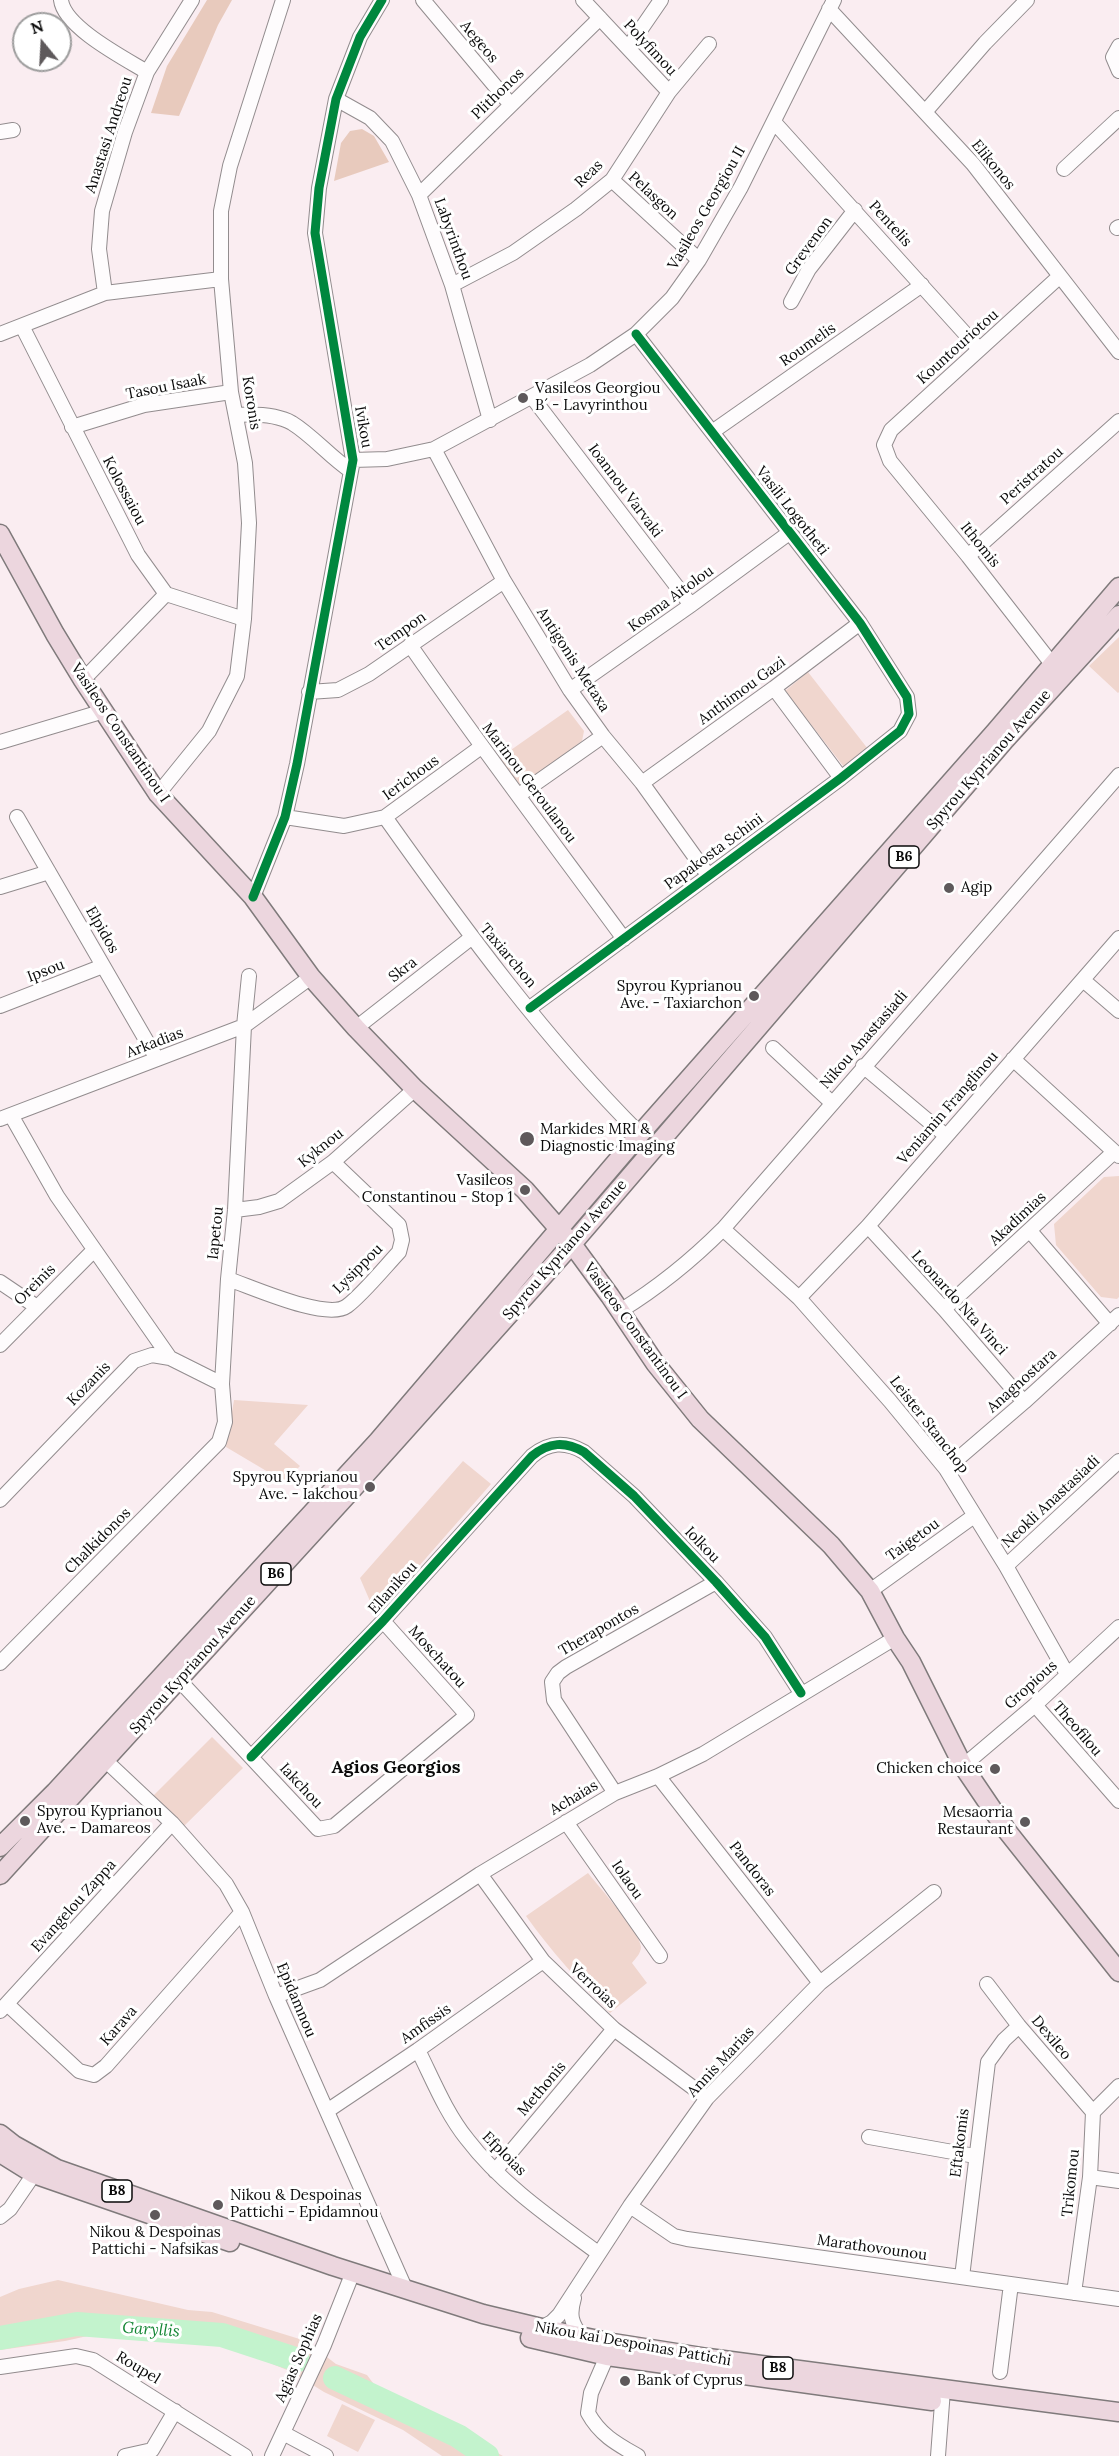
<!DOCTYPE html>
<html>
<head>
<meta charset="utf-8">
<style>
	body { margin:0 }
	#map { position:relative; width:1119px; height:2456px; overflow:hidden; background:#faedf1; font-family:Lora,serif }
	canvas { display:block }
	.north { position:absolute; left:12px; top:12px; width:60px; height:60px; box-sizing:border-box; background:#fff; border:2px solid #9d9d9d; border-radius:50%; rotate:342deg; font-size:16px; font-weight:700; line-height:24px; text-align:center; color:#0a0a0a }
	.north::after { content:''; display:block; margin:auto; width:21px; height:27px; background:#5e595b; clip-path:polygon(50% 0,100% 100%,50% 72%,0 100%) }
</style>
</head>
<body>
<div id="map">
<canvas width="1119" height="2456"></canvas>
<div class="north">N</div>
</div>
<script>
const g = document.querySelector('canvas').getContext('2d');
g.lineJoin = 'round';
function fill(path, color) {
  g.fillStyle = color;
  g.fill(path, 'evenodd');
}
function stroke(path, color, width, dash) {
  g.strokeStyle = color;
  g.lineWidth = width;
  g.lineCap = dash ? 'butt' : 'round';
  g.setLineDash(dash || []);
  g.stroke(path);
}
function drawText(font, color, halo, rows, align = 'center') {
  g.font = font + ' Lora,serif';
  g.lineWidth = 6;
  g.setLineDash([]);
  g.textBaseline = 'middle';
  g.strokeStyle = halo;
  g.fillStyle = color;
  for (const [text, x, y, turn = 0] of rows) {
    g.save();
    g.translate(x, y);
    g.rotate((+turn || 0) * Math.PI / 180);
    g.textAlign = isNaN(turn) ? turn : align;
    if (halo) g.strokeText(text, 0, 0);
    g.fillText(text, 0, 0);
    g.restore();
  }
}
const green = new Path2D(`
	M1119,637v55l-1,1 -29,-27z
	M808,672l60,77 -24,18 -59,-76z
	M568,710l16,21 -2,10 -58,43h-7l-19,-25z
	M1119,1176v121l-2,2 -16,-2 -45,-52 -2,-21 50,-47z
	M234,1400l74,5 -34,39 26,22 -15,16 -59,-35z
	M463,1461l28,23 -115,131 -16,-37z
	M212,1737l31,31 -60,59 -31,-30z
	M588,1873c10,13 53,60 53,74 0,6 -5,11 -9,16l15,20 -37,30c-31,-31 -59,-62 -84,-97z
	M58,2280l130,30 24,2 94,29 30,23 31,11 9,12 127,69h-61l-39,-26 -79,-38 -32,-20 -71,-29 -120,-10 -36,8 -65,9v-53l19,-8z
	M342,2404l33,16 -17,32 -31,-16z`);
const forest = new Path2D(`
	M207,0h25l-14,25 -39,91 -28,-3 16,-47z
	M362,129l12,7 15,26 -55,19 7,-38 9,-12z`);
const river = new Path2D(`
	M0,2338l77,-14 145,11 76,25
	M335,2378l123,58 29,20`);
const minor = new Path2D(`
	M61,0c3,27 63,58 86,72
	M423,0l88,105
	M583,0l86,92
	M829,9l144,155 146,188
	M1119,46l-6,11 6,14
	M628,48l33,-48
	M336,99l34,19 22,23 27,54 33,90 38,135
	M925,112l60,-69 42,-43
	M774,122l205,227
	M0,132l13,-2
	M1064,169l55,-51
	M612,180l87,80
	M419,195l181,-177
	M1117,228l2,-1
	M452,285l61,-32 63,-44 36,-29 57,-88 40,-48
	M105,293l-6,-44 3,-38 23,-79 22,-60 45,-72
	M791,302l18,-33 46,-59
	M22,326l116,229 28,39 78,25
	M0,334l105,-41 116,-14
	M532,397l159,208
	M236,415c17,-1 40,-1 56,8 21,13 38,34 59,48
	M72,427l72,-22 87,-13
	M712,432l210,-147
	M434,449l70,132 66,109 33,46 39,47 66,92
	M353,460l34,-1 47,-10 156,-84 46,-31 36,-36 27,-38 42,-73 93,-187
	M968,556l151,-135
	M410,645c69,100 142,196 214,294
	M1052,664l-84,-108 -78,-95 -6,-16 7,-15 169,-154
	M83,680l83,-86
	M774,688l67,90
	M570,690l121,-85 98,-72
	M309,692l29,-2 31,-16 135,-93
	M0,742l104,-31
	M642,783l132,-95 86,-65
	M158,794l51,-63 28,-55 7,-57 5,-96 -4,-60 -14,-71 -10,-113v-68l9,-45 53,-166
	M519,795l84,-59
	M17,817l140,242
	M285,817l59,9 41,-9 96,-70
	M385,817c78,110 160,222 255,317
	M0,887l49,-15
	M253,897l32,-80 12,-53 56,-304 -38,-227 4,-45 17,-89 24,-62 22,-37
	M1083,980l36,31
	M0,1006l103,-40
	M530,1008l311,-230 59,-47 9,-17 -2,-17 -47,-74 -224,-289
	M356,1028l115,-90
	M773,1048l59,55
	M1013,1059l106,97
	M863,1066l82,69
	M11,1115l46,81 113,162
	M0,1119l244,-93 67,-49
	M235,1210l24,-3 20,-6 54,-39 82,-73
	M868,1226l76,83 80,93
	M723,1229l76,69 91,103 56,68 60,97 61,108
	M1030,1231l80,93
	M228,1279c24,8 99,42 119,27 15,-11 38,-39 52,-54l3,-12 -3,-15 -66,-63
	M0,1282l37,25
	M799,1298l69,-72 251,-288
	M944,1309l170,-157
	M620,1311c39,-24 71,-50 103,-82l396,-454
	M0,1345l94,-95
	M946,1469l78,-67 95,-87
	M0,1500l134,-139 18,-6 18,3 52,26
	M1006,1566l113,-105
	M870,1591l104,-75
	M0,1663l219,-221 6,-20 -3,-38 6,-105 7,-69 9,-184 5,-50
	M179,1680l139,149 16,-3 133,-111 -84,-94
	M1035,1705l84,96
	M251,1757l132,-136 149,-165c17,-14 33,-15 52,-4l50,44 82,86 49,55 36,56
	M105,1760l67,63 54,61 16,28 34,84 129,292
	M963,1766l72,-61 84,-78
	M658,1776l162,207
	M615,1793l-61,-93 -2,-18 6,-9 8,-6 150,-85
	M566,1822l94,134
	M480,1874l63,87 71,68 93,69
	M987,1984l32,42 74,86
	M276,1996l44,-16 160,-106 135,-81 43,-17 45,-22 192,-116
	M7,2004l72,67 15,4 12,-9 136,-154
	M0,2011l172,-188
	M418,2050c15,30 28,63 49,89 35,46 85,80 131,114
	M327,2111l91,-61 125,-89
	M869,2137l106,19
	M495,2171l119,-142
	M1090,2177l29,4
	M630,2206l44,30 13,3 432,60
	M0,2217l10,-8 24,-35
	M962,2277l26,-215 16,-22 15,-14
	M1074,2293l16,-116 3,-65 26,-26
	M574,2298c-5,17 -3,25 8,39
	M541,2328l11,-6 7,-7 71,-109 77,-108 113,-115 114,-91
	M607,2356l-16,37 -3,20c12,22 29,31 50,43
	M0,2367l76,-11 17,4 152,96
	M1000,2372l11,-88
	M283,2433l43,23
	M125,2456l27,-6 23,-39
	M272,2456l52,-111 29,-73
	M938,2456l5,-66`);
const major = new Path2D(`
	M0,534l55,100 28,46 75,114 95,103 58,80 45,51 59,61 110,101 47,54 38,52 45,67 45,56 131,126 39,46 25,47 16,24 52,104 44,65 112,141
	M0,1847l55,-55 323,-351 262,-307 355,-402 124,-145
	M0,1875l350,-383 222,-248 433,-504 114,-125
	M0,2134l14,11 43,24 276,97 150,48 67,16 63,13 95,15 411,54
	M0,2153l34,21 196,68
	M530,2338l77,18 325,45`);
const cycleway = new Path2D(`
	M253,897l32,-80 12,-53 56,-304 -38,-227 4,-45 17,-89 24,-62 22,-37
	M530,1008l311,-230 59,-47 9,-17 -2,-17 -47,-74 -224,-289
	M251,1757l132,-136 149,-165c17,-14 33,-15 52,-4l50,44 82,86 49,55 36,56`);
const markers = [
	[523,398,6,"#5e595b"],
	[949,888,6,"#5e595b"],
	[754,996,6,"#5e595b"],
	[527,1139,8,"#5e595b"],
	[525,1190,6,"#5e595b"],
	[370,1487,6,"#5e595b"],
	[995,1769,6,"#5e595b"],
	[25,1821,6,"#5e595b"],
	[1025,1822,6,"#5e595b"],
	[218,2205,6,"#5e595b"],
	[155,2215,6,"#5e595b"],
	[625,2381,6,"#5e595b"]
];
const shields = [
	[904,857,30],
	[276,1574,30],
	[117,2191,30],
	[778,2368,30]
];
const shieldNames = [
	["B6",904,857],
	["B6",276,1574],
	["B8",117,2191],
	["B8",778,2368]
];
const streetNames = [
	["Aegeos",479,42,50],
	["Polyfimou",650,48,47],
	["Plithonos",498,94,-44],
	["Anastasi Andreou",109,135,-72],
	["Elikonos",993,165,51],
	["Reas",589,174,-44],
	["Pelasgon",653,196,43],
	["Vasileos Georgiou II",707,208,-60],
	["Pentelis",890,224,48],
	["Labyrinthou",453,239,70],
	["Grevenon",809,246,-54],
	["Roumelis",808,345,-35],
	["Kountouriotou",958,347,-42],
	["Tasou Isaak",166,387,-11],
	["Koronis",251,403,81],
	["Ivikou",363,427,80],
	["Peristratou",1032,476,-42],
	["Kolossaiou",124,491,62],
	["Ioannou Varvaki",625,491,53],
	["Vasili Logotheti",792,511,52],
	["Ithomis",980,545,51],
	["Kosma Aitolou",671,599,-36],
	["Tempon",401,632,-35],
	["Antigonis Metaxa",573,660,57],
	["Anthimou Gazi",742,691,-36],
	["Vasileos Constantinou I",120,733,56],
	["Spyrou Kyprianou Avenue",989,760,-49],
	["Ierichous",411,778,-36],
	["Marinou Geroulanou",529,783,53],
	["Papakosta Schini",714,852,-36],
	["Elpidos",102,930,60],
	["Taxiarchon",508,956,50],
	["Skra",403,970,-38],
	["Ipsou",46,971,-21],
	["Nikou Anastasiadi",864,1040,-49],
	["Arkadias",155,1043,-21],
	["Veniamin Franglinou",948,1108,-49],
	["Kyknou",321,1148,-39],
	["Akadimias",1018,1219,-43],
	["Iapetou",216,1233,-84],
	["Spyrou Kyprianou Avenue",565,1250,-49],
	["Lysippou",358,1269,-45],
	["Oreinis",35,1285,-45],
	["Leonardo Nta Vinci",959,1303,48],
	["Vasileos Constantinou I",635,1331,54],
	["Anagnostara",1022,1381,-42],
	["Kozanis",89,1384,-46],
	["Leister Stanchop",929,1425,52],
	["Neokli Anastasiadi",1051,1502,-43],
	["Taigetou",913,1540,-36],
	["Chalkidonos",98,1541,-45],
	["Iolkou",702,1545,46],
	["Ellanikou",393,1588,-48],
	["Therapontos",599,1630,-30],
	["Moschatou",437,1657,48],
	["Spyrou Kyprianou Avenue",193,1665,-48],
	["Gropious",1031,1685,-42],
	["Theofilou",1077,1729,49],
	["Iakchou",301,1786,47],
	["Achaias",574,1798,-31],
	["Pandoras",752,1869,52],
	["Iolaou",627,1880,55],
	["Evangelou Zappa",74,1906,-48],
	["Verroias",593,1986,43],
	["Epidamnou",296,2000,67],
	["Amfissis",426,2024,-35],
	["Karava",119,2026,-49],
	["Dexileo",1051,2038,50],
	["Annis Marias",721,2062,-47],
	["Methonis",542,2089,-50],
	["Eftakomis",960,2143,-83],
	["Efploias",504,2154,45],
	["Trikomou",1071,2183,-84],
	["Marathovounou",872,2248,8],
	["Nikou kai Despoinas Pattichi",633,2344,10],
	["Agias Sophias",299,2358,-66],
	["Roupel",138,2368,31]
];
const poiNames = [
	["Vasileos Georgiou",535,389],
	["B´ - Lavyrinthou",535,406],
	["Agip",961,888],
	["Spyrou Kyprianou",742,987,"right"],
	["Ave. - Taxiarchon",742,1004,"right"],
	["Markides MRI &",540,1130],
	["Diagnostic Imaging",540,1147],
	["Vasileos",513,1181,"right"],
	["Constantinou - Stop 1",513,1198,"right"],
	["Spyrou Kyprianou",358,1478,"right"],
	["Ave. - Iakchou",358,1495,"right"],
	["Chicken choice",983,1769,"right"],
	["Spyrou Kyprianou",37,1812],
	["Ave. - Damareos",37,1829],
	["Mesaorria",1013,1813,"right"],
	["Restaurant",1013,1830,"right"],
	["Nikou & Despoinas",230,2196],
	["Pattichi - Epidamnou",230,2213],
	["Nikou & Despoinas",155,2233,"center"],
	["Pattichi - Nafsikas",155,2250,"center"],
	["Bank of Cyprus",637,2381]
];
const waterNames = [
	["Garyllis",151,2330,4]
];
const quarterNames = [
	["Agios Georgios",396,1768]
];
fill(green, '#f0d6ce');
fill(forest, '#e8cabd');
stroke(river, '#c3f3cd', 24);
stroke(minor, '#928c8e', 16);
stroke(major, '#7f7a7b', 21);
stroke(minor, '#fefcfd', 14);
stroke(major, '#ecd6de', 18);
stroke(cycleway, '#00873e', 9);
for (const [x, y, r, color] of markers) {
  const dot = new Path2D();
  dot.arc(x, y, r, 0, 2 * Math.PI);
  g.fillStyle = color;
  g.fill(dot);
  stroke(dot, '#fff', 2);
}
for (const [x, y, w] of shields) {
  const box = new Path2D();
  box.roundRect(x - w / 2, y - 11, w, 22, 4.5);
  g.fillStyle = '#fff';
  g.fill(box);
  stroke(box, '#0a0a0a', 1.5);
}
drawText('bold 14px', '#0a0a0a', null, shieldNames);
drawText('15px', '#0a0a0a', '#fff', streetNames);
drawText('15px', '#0a0a0a', '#fff', poiNames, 'left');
drawText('italic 16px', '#148634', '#fff', waterNames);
drawText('bold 18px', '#0a0a0a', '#fff', quarterNames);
</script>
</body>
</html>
